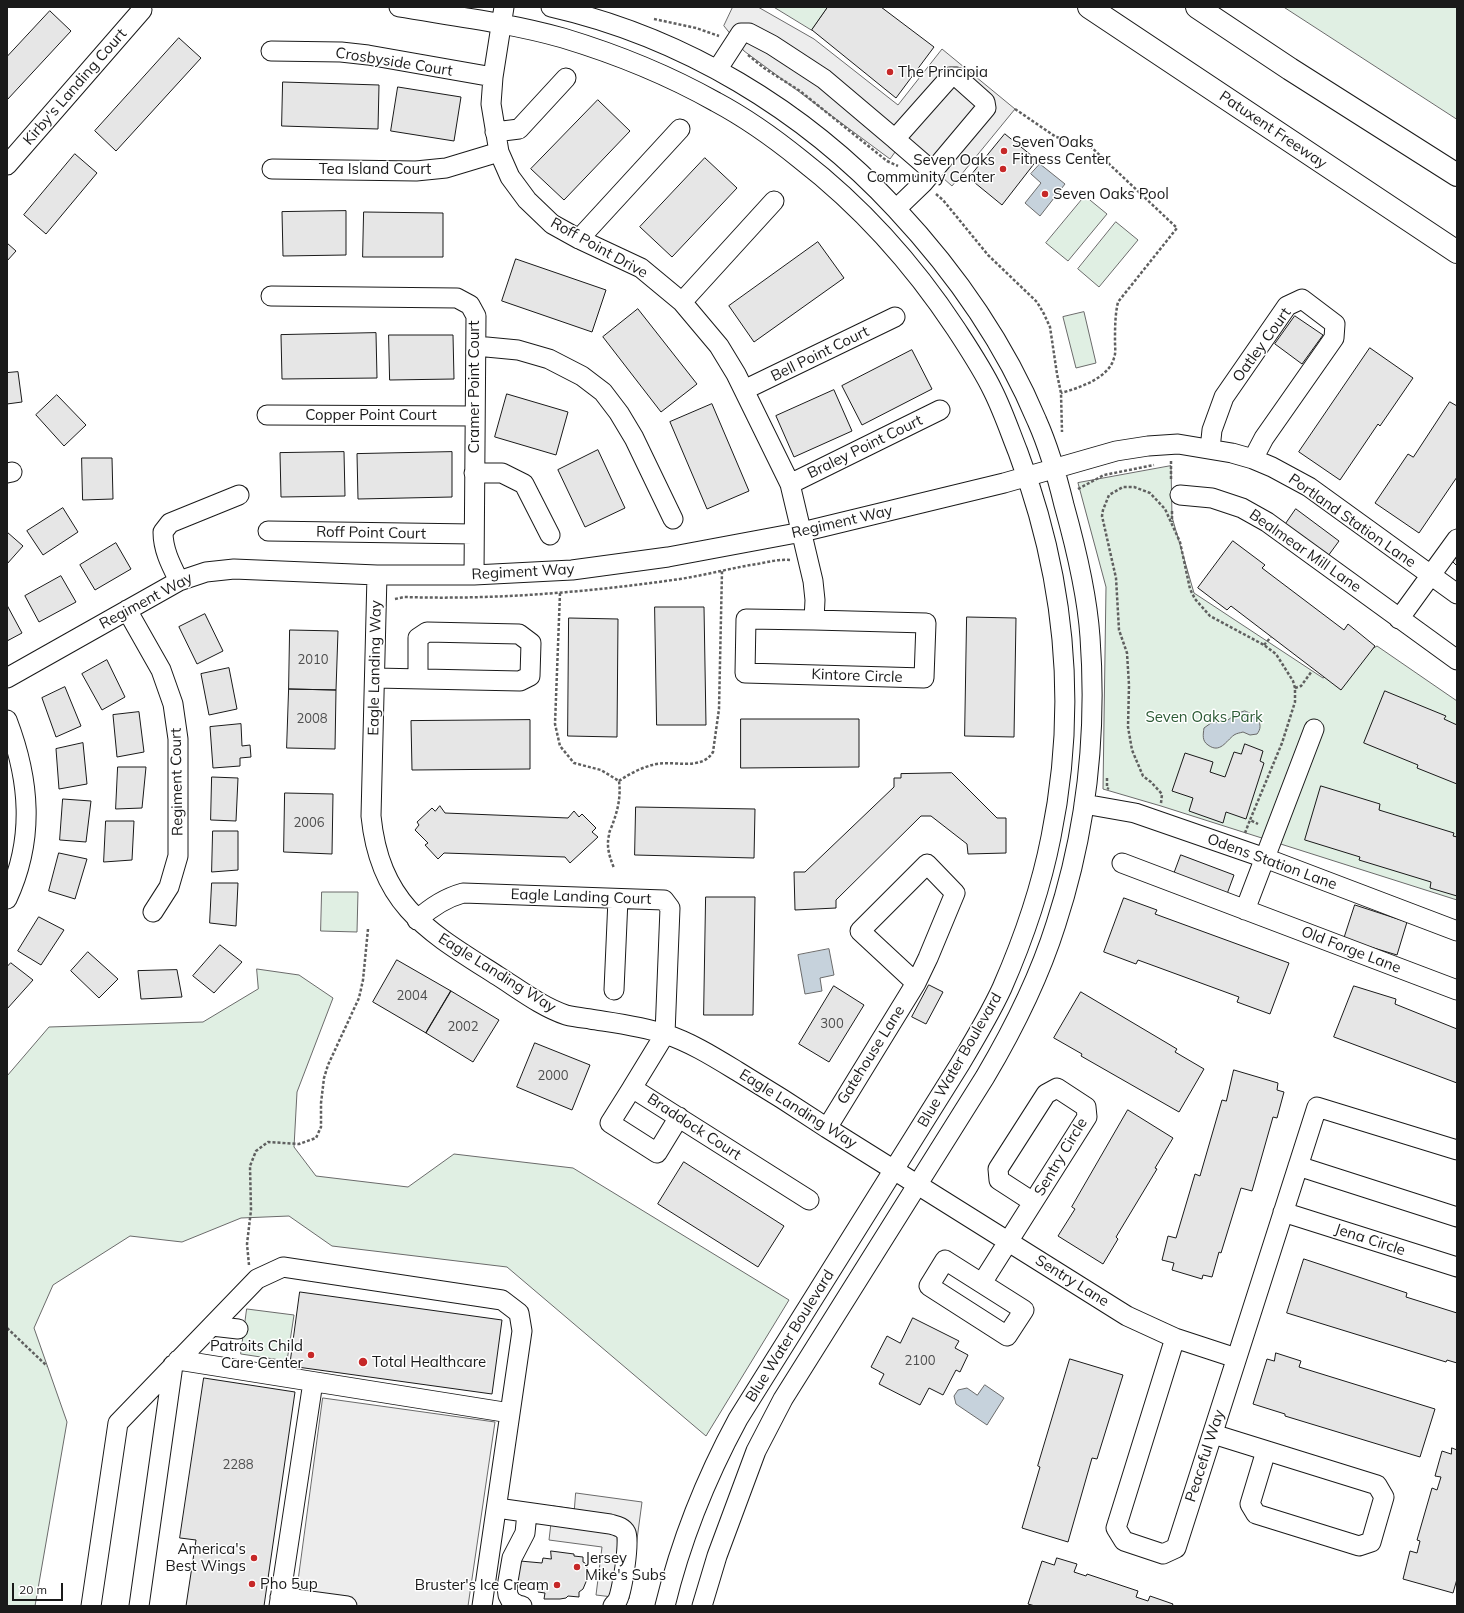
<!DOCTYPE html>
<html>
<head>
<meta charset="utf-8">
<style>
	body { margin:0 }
	#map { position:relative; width:1464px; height:1613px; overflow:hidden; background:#fff; font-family:Mulish,sans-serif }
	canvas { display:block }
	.frame { position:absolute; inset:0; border:8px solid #1a1a1a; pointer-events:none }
	.scale { position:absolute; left:12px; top:1583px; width:51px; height:18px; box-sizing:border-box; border:2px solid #1a1a1a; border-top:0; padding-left:5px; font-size:12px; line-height:14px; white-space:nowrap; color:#1a1a1a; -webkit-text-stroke:3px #fff; paint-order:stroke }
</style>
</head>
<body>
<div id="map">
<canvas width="1464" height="1613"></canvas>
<div class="frame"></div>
<div class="scale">20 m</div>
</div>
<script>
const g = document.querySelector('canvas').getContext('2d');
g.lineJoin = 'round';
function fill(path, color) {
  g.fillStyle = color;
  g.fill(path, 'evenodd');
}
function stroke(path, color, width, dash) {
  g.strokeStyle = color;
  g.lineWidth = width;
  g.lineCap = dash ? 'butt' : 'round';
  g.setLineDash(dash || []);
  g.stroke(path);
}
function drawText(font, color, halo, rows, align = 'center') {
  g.font = font + ' Mulish,sans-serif';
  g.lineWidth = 3;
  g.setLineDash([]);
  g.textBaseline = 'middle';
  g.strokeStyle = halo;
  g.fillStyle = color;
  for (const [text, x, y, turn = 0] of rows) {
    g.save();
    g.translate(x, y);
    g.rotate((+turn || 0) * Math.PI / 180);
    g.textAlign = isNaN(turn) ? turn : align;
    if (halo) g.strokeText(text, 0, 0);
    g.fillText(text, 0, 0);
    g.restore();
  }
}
const green = new Path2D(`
	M774,7h54l-16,23z
	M1284,7h173v112z
	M1085,196l22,18 -39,47 -22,-18z
	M1116,222l22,18 -39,47 -21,-18z
	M1084,312l12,51 -20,5 -13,-51z
	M1171,466l1,51 22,76 129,85 54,-32 80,55v199l-296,-94 -58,-17 3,-202 -28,-104z
	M322,892h36l-1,40 -36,-1z
	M257,969l42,6 34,23 -36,94 -3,55 22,29 92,11 46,-33 119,14 216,132 -83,136 -199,-169 -175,-21 -43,-30 -48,2 -59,24 -52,-6 -77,49 -19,43 33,94 -32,184h-28v-530l42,-49 154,-5 55,-33z
	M247,1309l47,6 -7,46 -46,-7z`);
const parking = new Path2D(`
	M733,7h25l56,32 84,66 44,-56 73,60 -63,77 -9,-8 -23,-12 -22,-18 -8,11 -146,-108 -20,-25z
	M323,1398l172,24 -27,184h-173z
	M576,1493l66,9 -13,97 -33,-4 6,-48 -53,-7 4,-34 21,3z`);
const water = new Path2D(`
	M1040,164l25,20 -25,32 -15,-13 16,-20 -10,-9z
	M1245,711c11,4 20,13 12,23l-7,1 -7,-3c-3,1 -6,1 -9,3 -8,6 -14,19 -26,10 -6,-4 -5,-10 -4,-17l7,-5 17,-3 8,-6z
	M829,949l5,26 -14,3 2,13 -17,3 -7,-39z
	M985,1385l19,13 -17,27 -31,-21 -2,-8 4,-6 9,-2 10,7z`);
const building = new Path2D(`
	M828,7h53l53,40 -38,51 -84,-68z
	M50,11l21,20 -64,69v-43z
	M179,38l22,20 -85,93 -21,-20z
	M283,82l96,3 -1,44 -96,-3z
	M398,87l63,10 -7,44 -63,-10z
	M598,100l32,31 -66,69 -33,-31z
	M1005,134l32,26 -35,45 -33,-27z
	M75,154l22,19 -51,61 -22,-19z
	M705,158l32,30 -65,69 -32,-30z
	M346,211v44l-63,1 -1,-44z
	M364,212l79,1v44h-80z
	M818,242l26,36 -90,64 -25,-36z
	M7,243l9,8 -9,10z
	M516,259l90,31 -14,42 -90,-31z
	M638,309l59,75 -36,28 -58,-75z
	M1295,316l28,19 -21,29 -27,-20z
	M376,333l1,45 -95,1 -1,-44z
	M389,335h64l1,44 -64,1z
	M1370,348l43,30 -33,48 -2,-2 -38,56 -41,-28z
	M912,350l20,39 -70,36 -20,-39z
	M18,372l4,30 -15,2v-31z
	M834,390l18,41 -58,26 -18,-41z
	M507,394l61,18 -12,43 -61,-18z
	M57,395l29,30 -22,21 -28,-31z
	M1450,402l7,4v71l-38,56 -44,-30 33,-49 5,3z
	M712,404l37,87 -42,18 -37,-87z
	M598,450l27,58 -40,19 -27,-57z
	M344,452l1,44 -64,1 -1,-44z
	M452,452v45l-94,2 -1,-45z
	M82,458h30l1,41 -30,1z
	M63,508l15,24 -35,23 -16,-24z
	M1296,509l43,32 -11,15 -43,-31z
	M7,532l16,14 -16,18z
	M1233,541l32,24 -3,3 82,62 4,-6 27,22 -34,44 -110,-84 -4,4 -29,-22z
	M116,543l15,26 -36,21 -15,-25z
	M1457,557v9l-4,-4z
	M61,576l15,26 -37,20 -14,-26z
	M8,607l14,26 -15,8v-33z
	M655,607h49l2,118h-49z
	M205,614l18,37 -26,13 -18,-37z
	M967,617l49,1 -2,119 -49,-1z
	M569,618l49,1 -1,118 -49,-1z
	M290,630l48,1 -2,59 -47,-1z
	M107,660l18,37 -23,13 -20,-36z
	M229,668l8,41 -28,6 -8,-41z
	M65,687l16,39 -25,11 -14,-39z
	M289,689l47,1 -1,59 -48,-1z
	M1385,691l61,25 -2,3 13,6v59l-40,-16 1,-3 -54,-22z
	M139,712l5,40 -27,5 -4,-42z
	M741,719h118v48l-118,1z
	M530,720v49l-118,1 -1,-49z
	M241,724l1,22 8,-1 1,12 -11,1v8l-27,2 -3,-41z
	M83,743l4,41 -28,5 -3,-40z
	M1245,744l18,7 -3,10 4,2 -18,56 -20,-7 -3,11 -34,-12 4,-13 -21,-7 13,-38 28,9 -3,10 15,5 9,-25 7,2z
	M118,767h28l-4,41 -26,1z
	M952,773l45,45h9v35l-38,1 -1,-10 -36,-28h-10l-85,84v8l-41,2 -1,-38h11l89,-85v-9h7v-4z
	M212,777l26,1 -2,43 -25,-1z
	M1321,786l59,18 -1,6 75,23 -1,3 4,1v59l-27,-8 1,-6 -72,-22 1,-3 -55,-17z
	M285,793l48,1 -1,60 -48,-2z
	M63,799l28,2 -5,41 -26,-2z
	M440,806l5,7 123,5 6,-7 5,6 3,-3 14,14 -4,4 6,5 -28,26 -5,-6 -121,-4 -6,6 -13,-14 3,-2 -13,-13 4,-5 -2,-3 15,-14 3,3z
	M636,807l119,2 -1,49 -119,-3z
	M106,821h28l-2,39 -28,2z
	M213,831h25v39l-26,2z
	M59,853l28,6 -12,40 -26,-8z
	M1181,855l53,20 -7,19 -53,-20z
	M212,883h26l-2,43 -26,-3z
	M706,897h49l-2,118h-49z
	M1124,898l33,12 -2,4 134,49 -19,51 -33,-12 2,-5 -101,-37 -2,4 -32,-12z
	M1355,905l52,17 -10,33 -53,-16z
	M39,917l25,13 -23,35 -23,-14z
	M220,945l22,17 -28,31 -21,-17z
	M88,952l30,27 -19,19 -28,-27z
	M397,960l54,31 -25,42 -53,-31z
	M11,963l22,17 -26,29v-42z
	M177,970l5,27 -41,2 -3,-28z
	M929,985l14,7 -17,32 -14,-7z
	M834,986l30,19 -35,57 -30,-18z
	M1354,986l42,13 -1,5 62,25v54l-123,-46z
	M451,991l48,29 -26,42 -47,-29z
	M1081,992l96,57 -2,3 29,17 -25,43 -98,-56 1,-2 -28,-16z
	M535,1043l55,22 -18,45 -55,-23z
	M1234,1070l44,13 -1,7 7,2 -7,26 -4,-1 -21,74 -11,-3 -20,65 -2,-1 -7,25 -9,-2 -1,4 -30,-9 2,-7 -12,-3 6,-24 8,2 19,-64 5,2 22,-76 4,1z
	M1128,1110l45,28 -18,30 2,1 -41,68 2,2 -15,25 -45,-28 17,-27 -3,-2z
	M684,1162l100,64 -26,41 -100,-63z
	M1304,1259l103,34 -1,4 51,16v50l-10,-3 -1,2 -159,-49z
	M300,1292l202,28 -10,74 -202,-28z
	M913,1318l46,23 -4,7 13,7 -8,17 -4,-2 -13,25 -14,-7 -9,17 -41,-21 5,-10 -13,-7 16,-31 13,7z
	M1276,1353l25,8 -2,6 136,42 -15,48 -135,-41v-2l-32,-10 14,-45 7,2z
	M1070,1359l53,16 -26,84 -5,-1 -24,84 -46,-14 18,-61 -2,-1z
	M204,1378l91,14 -31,214h-78l10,-66 -16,-2z
	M1452,1448l5,2v129l-4,14 -50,-14 7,-28 7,2 3,-12 -3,-1 15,-52 5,2 4,-13 -6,-1 7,-25 9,3z
	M551,1551l23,3v2l9,1v5l2,1 2,3 1,11 -5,12 -4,3v5l-11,-1 -2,2 -6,1h-16l1,-6 -7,-1 1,-3 -22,-2 3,-26 22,2 1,-5 8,1z
	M1057,1558l20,6 -3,8 12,4 1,-2 51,17 -2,6 12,4 2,-5 23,8 -1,2h-137l-7,-2 14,-43 12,4z`);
const path = new Path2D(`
	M654,19l42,9 23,8
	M748,55l16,13 36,23 87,70 11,5
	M1015,109l41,28 33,8 88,83 -59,74c-3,13 -3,26 -3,40 0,5 1,11 -1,16 -5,20 -35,30 -53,35
	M936,194l7,6 45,55 49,47 7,12 6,13 7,47 4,19 1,39
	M1171,461v19
	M1078,489l26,-14 50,-10
	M1172,511v11
	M560,593l-5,131 5,22 14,17 27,7 18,11c2,15 -1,28 -6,42 -1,4 -4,8 -4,12 -3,12 1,23 5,33
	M395,599l9,-2c92,3 185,-5 276,-18 26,-4 51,-11 77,-15 11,-2 22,-5 33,-4
	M1264,645l7,-8
	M1295,688l6,-2 11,-15
	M1107,778v10l2,1
	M619,781c10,-7 22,-13 33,-16 20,-6 49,7 61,-13l6,-43 3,-138
	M1161,803l1,-9 -11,-12 -8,-6 -11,-26 -4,-23 1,-42 -2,-32 -8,-23 -3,-52 -14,-62 1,-6 6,-15 14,-8h11l16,6 15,16 15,33 10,47 5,10 15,17 54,29 12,9 17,27 2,7v14l-13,41 -32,77 8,4
	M1245,833l5,-13
	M249,1265l-2,-21 4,-34 -1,-44 6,-15 12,-9 31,2 17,-6 5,-11v-24l3,-25 4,-13 31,-67 4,-18 5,-51
	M7,1328l40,38`);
const minor = new Path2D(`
	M399,7c54,9 111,16 164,31 53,16 105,37 153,64 30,16 58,36 84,57 62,48 113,105 156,170 13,20 27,41 37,62 10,20 17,41 25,61 47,125 60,253 33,385 -10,51 -28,103 -49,151 -12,26 -27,51 -42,76l-222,355c-32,59 -57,121 -73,187
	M504,7l-11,70 -2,27 8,48 11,25 17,23 25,24 27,15 62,29 41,34 37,44 17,28 54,110 23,97 2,19 -1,20 -68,-1 -1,54 179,5 2,-55 -112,-3
	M551,7c132,30 253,103 345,202 58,62 108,133 141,212 12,27 20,55 27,84 12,43 23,88 26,132 7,96 -4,195 -34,287 -17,54 -42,104 -71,153l-202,322 -27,52 -39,105 -15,50
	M271,51l70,1 27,3 125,22
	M717,70l24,-37h8l23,12 52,34 71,60 55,-62h7l28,25 1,6 -63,75 -27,26
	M495,132l24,-3 47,-51
	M895,139l37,32
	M7,165l135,-155
	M272,169l144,2 30,-3 53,-16
	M579,239l101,-110
	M271,296l186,2 13,7 6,11 -2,259
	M682,302l92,-101
	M476,346l42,4 31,9 33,17 21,16 16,21 15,25 39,81
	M744,390l151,-73
	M267,415l208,1
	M1210,449l2,-19 12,-33 63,-91 15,-7 33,25 -1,14 -70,100 -11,21
	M7,473l5,-1
	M474,473h28l22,11 26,51
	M790,484l150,-74
	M1180,495l32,3 30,10 25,14 190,138
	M268,531l205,3
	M377,575l-6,241c9,90 58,116 127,160 22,14 44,31 68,39 8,2 17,3 24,4 25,4 51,7 75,15 25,8 49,23 72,37 30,18 60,37 90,57l300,188 48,22 61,20
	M179,581c-8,-16 -16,-31 -16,-49l7,-9 69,-28
	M127,610l34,60 12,34 5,35v117l-9,31 -16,25
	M1399,619l58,-80
	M7,678l172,-97 27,-9 28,-3 143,6h97l98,-5 96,-13 134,-25 202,-49 112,-32 32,-5 30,-2 54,9 21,6 19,8 37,20 148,107
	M375,678l145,3 10,-5 1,-33 -12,-9 -92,-2 -9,6v41
	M7,720c23,60 28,119 0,179
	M1084,804l51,9 130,45 192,73
	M1122,863l335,127
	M1245,910l69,-181
	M417,920c14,-13 28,-22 46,-27l201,7 6,8 -5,126 -33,54 177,112
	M614,990l4,-91
	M632,1088l-22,35 47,30 22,-36
	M827,1128l89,-145 12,-25 27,-65 -28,-29 -67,67 56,52
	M1298,1166l159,51
	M1283,1212l174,55
	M945,1260l79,50 -17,26 -78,-50z
	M982,1283l105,-166 -1,-10 -29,-19 -11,6 -48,75 1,11 34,22
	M212,1326l26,3
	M1175,1338l-59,190 8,13 39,13 13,-6 141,-441 140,43
	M178,1360l332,53
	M1213,1434l164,51 7,12 -13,45 -12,4 -103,-32 -6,-10 16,-53
	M497,1508l113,16c7,2 13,3 16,9 4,8 -4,61 -9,68 -1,2 -3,3 -4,5
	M280,1597l67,9
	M91,1606l27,-183 139,-144 26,-12 219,33 17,13 3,18 -40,275
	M139,1606l34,-241
	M279,1606l34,-224
	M522,1606l-4,-1 -7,-4 -3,-6 -1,-8 5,-29 13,-25 2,-20`);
const highway = new Path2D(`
	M1089,7l368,245
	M1197,7l93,62 167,106`);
const markers = [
	[890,72,4,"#c62828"],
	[1004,151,4,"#c62828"],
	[1003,169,4,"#c62828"],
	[1045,194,4,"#c62828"],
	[311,1355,4,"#c62828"],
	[363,1362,5,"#c62828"],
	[254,1558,4,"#c62828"],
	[577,1567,4,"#c62828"],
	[252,1584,4,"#c62828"],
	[557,1585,4,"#c62828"]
];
const numberNames = [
	["2010",313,660],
	["2008",312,719],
	["2006",309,823],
	["2004",412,996],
	["300",832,1024],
	["2002",463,1027],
	["2000",553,1076],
	["2100",920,1361],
	["2288",238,1465]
];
const streetNames = [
	["Crosbyside Court",394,62,9],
	["Kirby's Landing Court",75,87,-49],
	["Patuxent Freeway",1273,130,34],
	["Tea Island Court",375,169],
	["Roff Point Drive",599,248,29],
	["Oatley Court",1262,345,-54],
	["Bell Point Court",820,354,-26],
	["Cramer Point Court",474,387,-90],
	["Copper Point Court",371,415],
	["Braley Point Court",865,447,-26],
	["Portland Station Lane",1352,521,35],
	["Regiment Way",842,522,-13],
	["Roff Point Court",371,533,1],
	["Bealmear Mill Lane",1305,551,35],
	["Regiment Way",523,572,-3],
	["Regiment Way",146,601,-28],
	["Eagle Landing Way",375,668,-89],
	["Kintore Circle",857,676,2],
	["Regiment Court",177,782,-91],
	["Odens Station Lane",1272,862,20],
	["Eagle Landing Court",581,897,2],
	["Old Forge Lane",1351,950,21],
	["Eagle Landing Way",497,973,32],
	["Gatehouse Lane",871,1055,-58],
	["Blue Water Boulevard",960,1060,-60],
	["Eagle Landing Way",798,1109,32],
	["Braddock Court",694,1127,33],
	["Sentry Circle",1061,1157,-59],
	["Jena Circle",1370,1240,18],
	["Sentry Lane",1072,1281,32],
	["Blue Water Boulevard",790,1336,-58],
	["Peaceful Way",1205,1456,-72]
];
const poiNames = [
	["The Principia",898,72],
	["Seven Oaks",1012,142],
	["Fitness Center",1012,159],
	["Seven Oaks",995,160,"right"],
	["Community Center",995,177,"right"],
	["Seven Oaks Pool",1053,194],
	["Patroits Child",303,1346,"right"],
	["Care Center",303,1363,"right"],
	["Total Healthcare",372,1362],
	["America's",246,1549,"right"],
	["Best Wings",246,1566,"right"],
	["Jersey",585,1558],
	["Mike's Subs",585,1575],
	["Pho 5up",260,1584],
	["Bruster's Ice Cream",549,1585,"right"]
];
const parkNames = [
	["Seven Oaks Park",1204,717]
];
fill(green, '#e0efe3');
stroke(green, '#6a6a6a', 1);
fill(parking, '#ededed');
stroke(parking, '#6a6a6a', 1);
fill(water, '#c6d2dc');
stroke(water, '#6a6a6a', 1);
fill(building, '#e6e6e6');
stroke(building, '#1a1a1a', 1);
stroke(minor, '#1a1a1a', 21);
stroke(highway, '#1a1a1a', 24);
stroke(path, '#5f5f5f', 2.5, [3, 2]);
stroke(minor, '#fff', 19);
stroke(highway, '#fff', 22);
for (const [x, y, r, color] of markers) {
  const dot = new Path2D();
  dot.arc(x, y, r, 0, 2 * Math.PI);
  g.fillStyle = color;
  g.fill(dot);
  stroke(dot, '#fff', 1.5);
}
drawText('13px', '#4d4d4d', null, numberNames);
drawText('15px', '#1a1a1a', '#fff', streetNames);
drawText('15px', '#1a1a1a', '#fff', poiNames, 'left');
drawText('15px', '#2b5a34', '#fff', parkNames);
</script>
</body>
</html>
